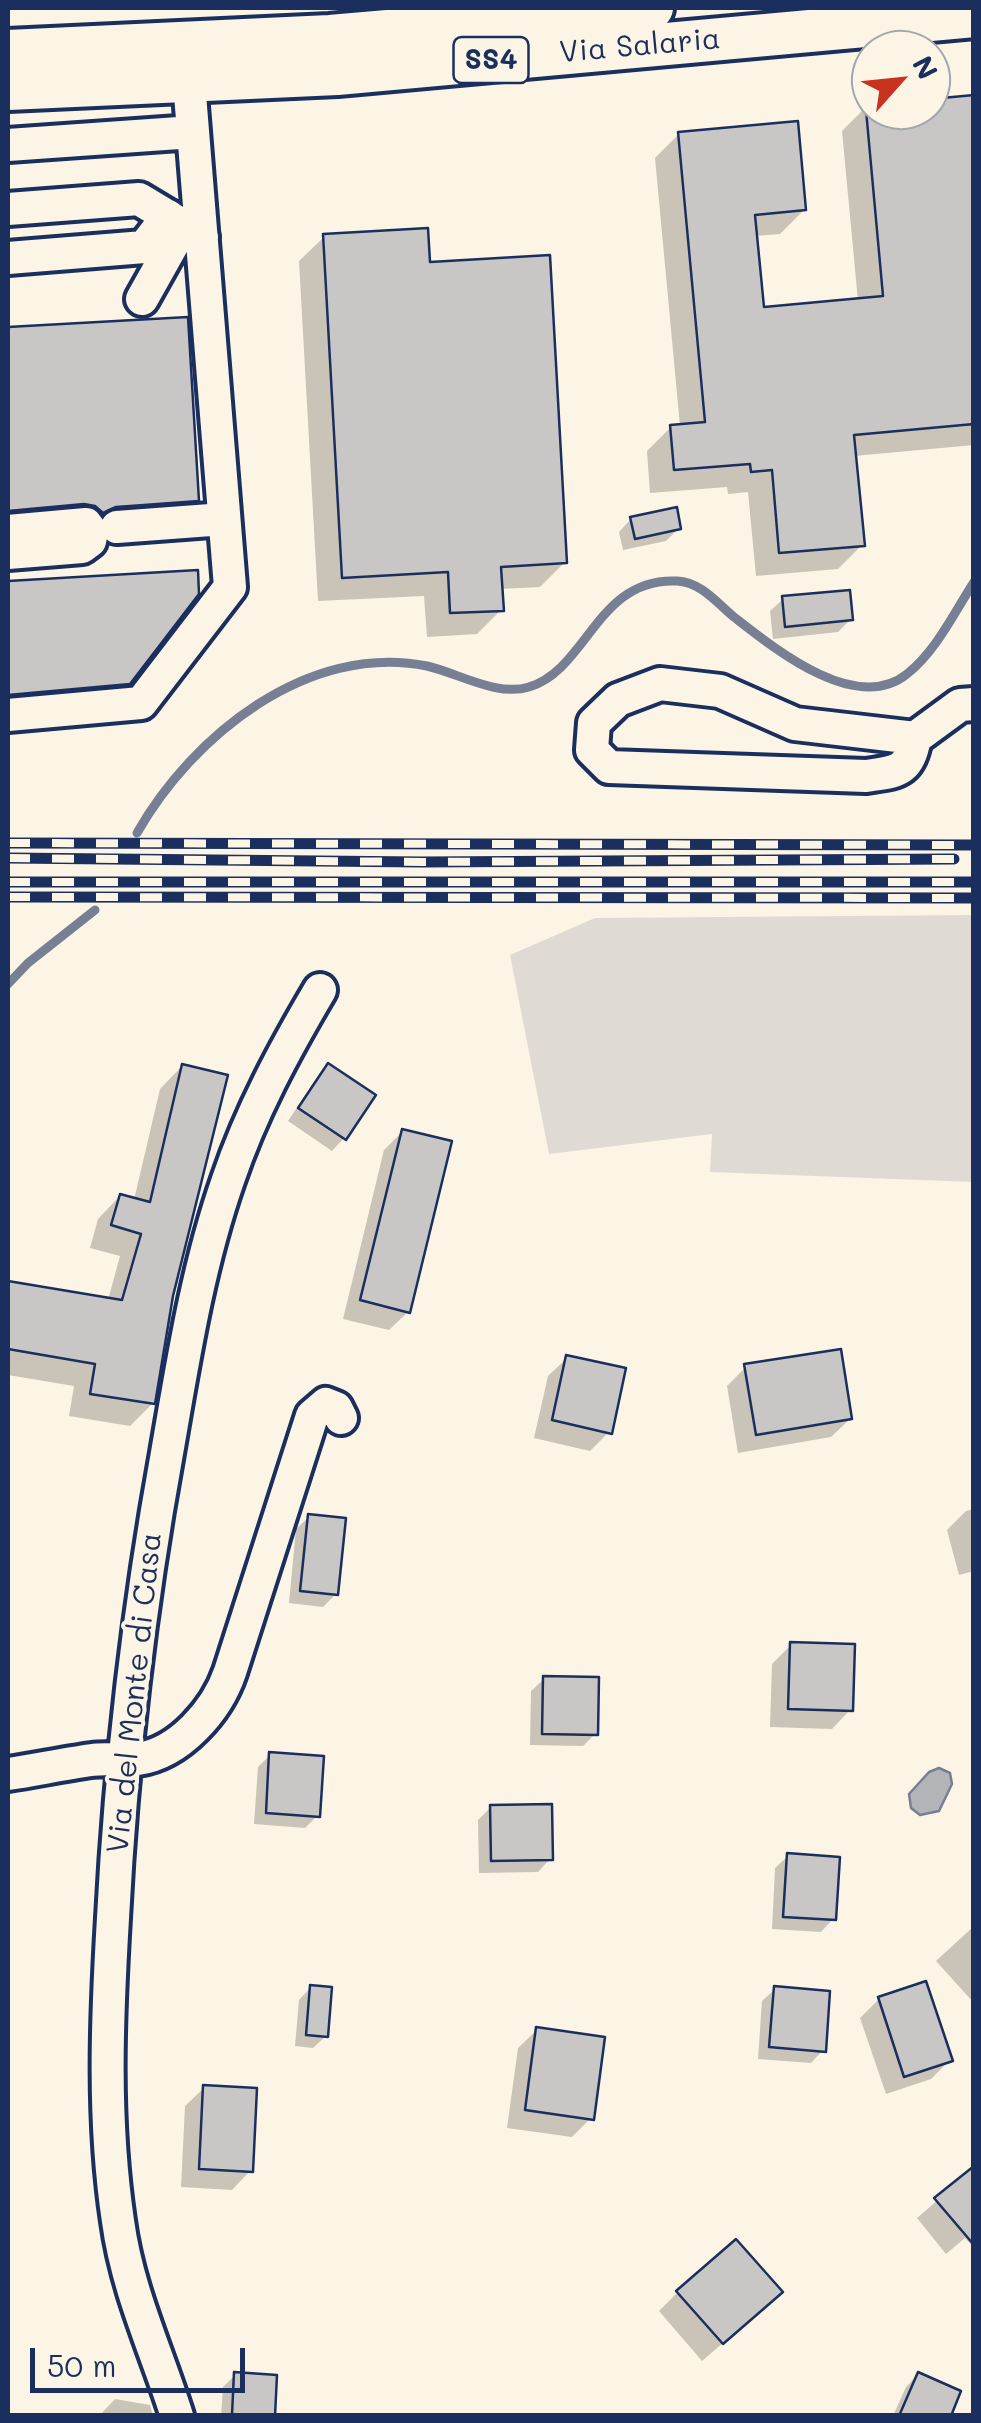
<!DOCTYPE html>
<html>
<head>
<meta charset="utf-8">
<style>
	body { margin:0 }
	#map { position:relative; width:981px; height:2423px; overflow:hidden; background:#fcf5e5; font-family:Mali,sans-serif }
	canvas { display:block }
	.frame { position:absolute; inset:0; border:10px solid #1b2f5e; pointer-events:none }
	.north { position:absolute; left:851px; top:30px; width:100px; height:100px; box-sizing:border-box; background:#fcf5e5; border:2px solid #a2a6af; border-radius:50%; rotate:63deg; font-size:28px; font-weight:700; line-height:40px; text-align:center; color:#1b2f5e }
	.north::after { content:''; display:block; margin:auto; width:35px; height:45px; background:#c8321e; clip-path:polygon(50% 0,100% 100%,50% 72%,0 100%) }
	.scale { position:absolute; left:30px; top:2348px; width:215px; height:45px; box-sizing:border-box; border:5px solid #1b2f5e; border-top:0; padding-left:12px; font-size:30px; line-height:35px; white-space:nowrap; color:#1b2f5e; -webkit-text-stroke:8px #fcf5e5; paint-order:stroke }
</style>
</head>
<body>
<div id="map">
<canvas width="981" height="2423"></canvas>
<div class="frame"></div>
<div class="north">N</div>
<div class="scale">50 m</div>
</div>
<script>
const g = document.querySelector('canvas').getContext('2d');
g.lineJoin = 'round';
function fill(path, color) {
  g.fillStyle = color;
  g.fill(path, 'evenodd');
}
function stroke(path, color, width, dash) {
  g.strokeStyle = color;
  g.lineWidth = width;
  g.lineCap = dash ? 'butt' : 'round';
  g.setLineDash(dash || []);
  g.stroke(path);
}
function drawText(font, color, halo, rows, align = 'center') {
  g.font = font + ' Mali,sans-serif';
  g.lineWidth = 8;
  g.setLineDash([]);
  g.textBaseline = 'middle';
  g.strokeStyle = halo;
  g.fillStyle = color;
  for (const [text, x, y, turn = 0] of rows) {
    g.save();
    g.translate(x, y);
    g.rotate((+turn || 0) * Math.PI / 180);
    g.textAlign = isNaN(turn) ? turn : align;
    if (halo) g.strokeText(text, 0, 0);
    g.fillText(text, 0, 0);
    g.restore();
  }
}
const green = new Path2D(`
	M973,915v267l-263,-10 2,-38 -163,20 -39,-199 85,-37z`);
const water = new Path2D(`
	M939,1768l11,5 2,11 -13,27 -19,4 -9,-7 -2,-14 20,-22z`);
const shadow = new Path2D(`
	M974,97v348l-120,11 8,89 -24,24 -82,7 -8,-84 -20,2 -1,-7 -77,6 -3,-42 24,-24 9,-1 -25,-268 24,-24 125,76 -24,24 -25,2 6,73 97,-8 -16,-170 24,-24 5,-1v4h60v-9z
	M324,237l104,27 137,298 -25,25 -40,2 1,21 -24,24 -50,3 -3,-41 -106,5 -19,-340z
	M186,320l11,180 -25,24 -164,8v-203z
	M631,519l48,9 -13,13 -43,9 -4,-18z
	M195,573l-66,109 -26,26 -95,8v-133z
	M783,599l67,21 -12,12 -65,7 -3,-28z
	M182,1066l-11,229 -18,108 -23,23 -61,-10 5,-30 -66,-11v-91l100,16 12,-44 -30,-8 8,-29 22,-23 14,4 26,-111z
	M328,1066l16,72 -12,13 -44,-30 28,-42z
	M403,1131l5,181 -19,18 -46,-11 41,-169z
	M567,1358l42,74 -19,19 -56,-13 14,-62z
	M746,1367l104,52 -19,18 -93,16 -11,-67z
	M974,1509v62l-15,4 -12,-45 19,-19z
	M309,1517l27,77 -13,13 -34,-4 7,-74z
	M791,1645l59,65 -18,19 -62,-2 2,-63z
	M544,1679l51,55 -12,12 -53,-1 1,-54z
	M270,1755l47,61 -12,12 -51,-4 4,-57z
	M491,1807l59,52 -12,13 -59,1 -1,-53z
	M788,1856l45,63 -12,13 -49,-3 3,-61z
	M974,1926v77l-38,-42z
	M311,1987l15,49 -13,12 -18,-2 4,-46z
	M775,1989l48,61 -12,13 -53,-4 4,-58z
	M879,1999l71,61 -19,19 -45,15 -26,-76z
	M537,2030l54,88 -19,19 -65,-9 11,-80z
	M204,2088l46,83 -18,19 -51,-3 4,-81z
	M974,2169v79l-9,-10 -19,16 -29,-36z
	M678,2292l82,19 -58,50 -43,-50z
	M918,2374l30,42h-55l13,-29z
	M235,2375l38,41h-52l2,-29z
	M115,2399l35,6 3,11h-54z`);
const stream = new Path2D(`
	M137,833c55,-97 171,-191 290,-167 31,7 70,31 102,21 59,-18 68,-110 148,-106 24,1 40,22 57,36 41,32 122,98 173,57 29,-23 47,-61 67,-92
	M8,984l20,-21 67,-53`);
const building = new Path2D(`
	M974,95v329l-120,11 11,111 -86,7 -7,-83 -21,2 -1,-8 -76,6 -4,-45 35,-3 -27,-290 120,-11 8,89 -51,5 9,92 119,-11 -17,-186h65v-11z
	M428,228l2,34 120,-7 17,308 -66,4 3,44 -54,2 -2,-41 -106,6 -19,-344z
	M188,317l11,184 -83,6 -13,6 -8,-7 -11,-2 -76,7v-184z
	M677,507l4,22 -46,10 -5,-22z
	M198,570l1,24 -69,90 -122,11v-114z
	M850,590l3,30 -68,7 -3,-31z
	M328,1063l48,32 -30,45 -48,-32z
	M182,1064l46,11 -55,221 -18,108 -65,-10 5,-30 -87,-15v-68l114,19 19,-66 -30,-9 9,-31 30,8z
	M402,1129l50,12 -42,172 -50,-13z
	M841,1349l11,70 -96,16 -12,-71z
	M566,1355l60,13 -14,66 -60,-14z
	M308,1514l38,4 -8,77 -38,-4z
	M790,1642l65,2 -2,67 -65,-2z
	M543,1676l56,1 -1,58 -56,-1z
	M269,1752l55,4 -4,61 -54,-4z
	M552,1804l1,56 -62,1 -1,-56z
	M787,1853l53,4 -4,63 -53,-3z
	M926,1981l27,80 -49,16 -26,-80z
	M310,1985l22,2 -4,50 -22,-2z
	M774,1986l56,5 -4,61 -57,-5z
	M536,2027l69,10 -11,83 -69,-10z
	M203,2085l54,3 -4,84 -54,-3z
	M974,2166v79l-40,-47z
	M736,2239l47,53 -60,52 -47,-53z
	M234,2372l43,3 -2,41 -43,-1z
	M918,2372l43,19 -10,25h-52z`);
const minor = new Path2D(`
	M8,145l185,-13
	M8,209l131,-10 63,38
	M8,258l136,-11 24,-31
	M142,299l41,-73
	M117,527l107,-8
	M8,531l78,-7 6,8 -2,9 -8,6 -74,6
	M8,715l133,-12 89,-116 -41,-505
	M915,738c-7,35 -17,33 -49,38l-257,-9 -17,-17 2,-27 24,-23 42,-16 60,7 75,33 120,14 45,-33 14,-1
	M8,1774c27,-4 55,-10 84,-14 15,-2 31,1 46,-1 42,-6 79,-49 92,-87l82,-256 14,-12 10,4 5,10
	M177,2416c-21,-66 -50,-127 -59,-195 -15,-100 -11,-202 -5,-303 8,-156 26,-311 54,-465 16,-92 30,-184 61,-273 23,-68 56,-129 92,-190`);
const major = new Path2D(`
	M8,51l322,-15 322,-28
	M8,89l329,-15 637,-58`);
const rail = new Path2D(`
	M8,843l966,2
	M8,858l414,4 532,-3
	M8,882h966
	M8,897l966,1`);
const shields = [
	[491,60,75]
];
const shieldNames = [
	["SS4",491,60]
];
const streetNames = [
	["Via Salaria",640,46,-5],
	["Via del Monte di Casa",135,1693,-84]
];
fill(green, '#dfdbd4');
fill(water, '#b2b4b8');
stroke(water, '#767f94', 2.5);
fill(shadow, '#0003');
stroke(stream, '#767f94', 9);
fill(building, '#c8c7c6');
stroke(building, '#1b2f5e', 2.5);
stroke(minor, '#1b2f5e', 40);
stroke(major, '#1b2f5e', 50);
stroke(minor, '#fcf5e5', 32);
stroke(major, '#fcf5e5', 42);
stroke(rail, '#1b2f5e', 11);
stroke(rail, '#fcf5e5', 8, [22]);
for (const [x, y, w] of shields) {
  const box = new Path2D();
  box.roundRect(x - w / 2, y - 23, w, 46, 8);
  g.fillStyle = '#fcf5e5';
  g.fill(box);
  stroke(box, '#1b2f5e', 2.5);
}
drawText('bold 28px', '#1b2f5e', null, shieldNames);
drawText('30px', '#1b2f5e', '#fcf5e5', streetNames);
</script>
</body>
</html>
